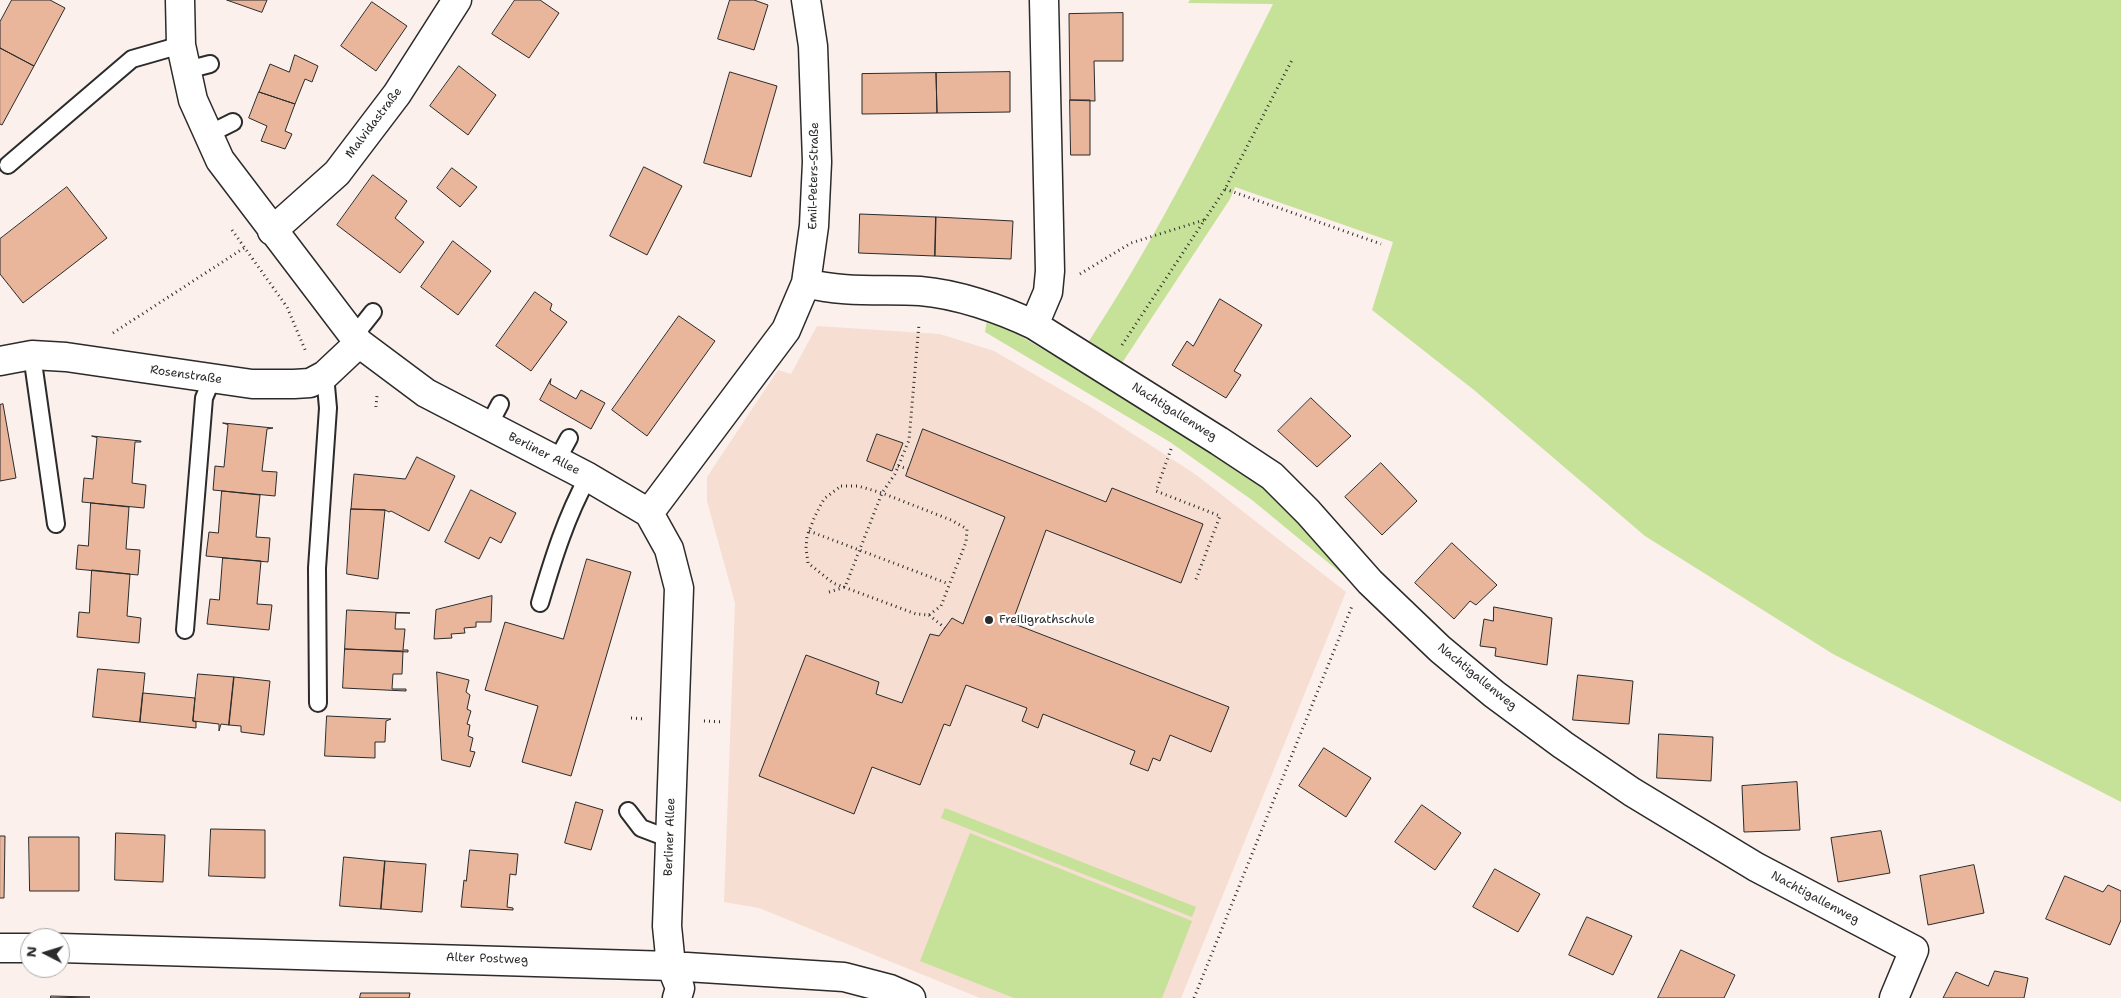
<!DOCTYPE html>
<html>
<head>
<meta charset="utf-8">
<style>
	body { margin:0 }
	#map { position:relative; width:2121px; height:998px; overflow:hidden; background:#fbf0eb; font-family:"Shantell Sans",sans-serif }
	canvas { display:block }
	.north { position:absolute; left:20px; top:928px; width:50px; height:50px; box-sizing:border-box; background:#fff; border:1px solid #aaa; border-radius:50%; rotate:275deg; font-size:14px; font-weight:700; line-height:20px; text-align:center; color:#2b2b2b }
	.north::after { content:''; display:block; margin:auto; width:18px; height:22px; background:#2b2b2b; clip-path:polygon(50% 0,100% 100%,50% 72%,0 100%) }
</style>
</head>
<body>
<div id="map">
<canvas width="2121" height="998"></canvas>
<div class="north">N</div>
</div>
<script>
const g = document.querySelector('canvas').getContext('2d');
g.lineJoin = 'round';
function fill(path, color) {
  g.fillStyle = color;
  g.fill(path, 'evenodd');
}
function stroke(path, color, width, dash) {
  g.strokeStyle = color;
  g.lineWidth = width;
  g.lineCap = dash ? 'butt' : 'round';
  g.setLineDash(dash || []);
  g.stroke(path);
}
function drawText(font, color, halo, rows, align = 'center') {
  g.font = font + ' "Shantell Sans",sans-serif';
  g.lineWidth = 5;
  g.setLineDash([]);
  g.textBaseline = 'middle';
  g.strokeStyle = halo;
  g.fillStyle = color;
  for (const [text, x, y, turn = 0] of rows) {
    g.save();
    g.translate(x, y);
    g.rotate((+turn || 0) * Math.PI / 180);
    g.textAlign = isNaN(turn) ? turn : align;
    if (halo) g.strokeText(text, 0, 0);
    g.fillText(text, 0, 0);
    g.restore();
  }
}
const built = new Path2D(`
	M817,326l123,8 54,17 97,56 104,67 151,118 -165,406h-201l-221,-90 -35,-6 11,-299 -28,-102v-24l71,-107 13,4z`);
const green = new Path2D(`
	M1190,0h931v802l-288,-148 -188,-118 -171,-146 -102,-80 21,-68 -158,-55 -5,12 -108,164 -33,-22c70,-107 127,-223 184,-337l-85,-1z
	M987,320l13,4 207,122 54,38 29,23 63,76 -101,-83 -82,-58 -185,-110z
	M945,808l251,99 -4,10 -251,-99z
	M970,833l222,88 -30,77h-148l-94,-37z`);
const building = new Path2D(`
	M12,0h38l15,8 -31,58 -34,-18v-26z
	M227,0h40l-5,12z
	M515,0h25l19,13 -30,45 -37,-24z
	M730,0h24l14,5 -14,45 -36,-11z
	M372,2l35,24 -31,45 -35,-25z
	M1123,13v48h-29l1,40 -25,-1 -1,-86z
	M0,48l34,18 -32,59 -2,-1z
	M295,55l23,11 -6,16 -7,-3 -10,25 -36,-12 11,-28 19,8z
	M459,66l37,29 -28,40 -38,-29z
	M730,72l47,14 -26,91 -47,-14z
	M1010,72v40l-73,1 -1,-40z
	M936,73l1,40 -75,1v-40z
	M259,92l36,12 -10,27 7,3 -7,15 -24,-8 6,-15 -18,-8z
	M1070,100h20v55h-19z
	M644,167l38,19 -35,69 -37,-19z
	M452,168l25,19 -17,20 -23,-19z
	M373,175l34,26 -12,17 29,24 -24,31 -63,-48z
	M67,187l40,51 -84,65 -23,-29v-35z
	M860,214l76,3 -1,39 -76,-3z
	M936,217l77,4 -2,38 -76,-3z
	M453,241l38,30 -33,44 -37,-28z
	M535,292l17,12 -2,6 17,12 -36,49 -35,-25z
	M1220,299l42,26 -28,46 7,4 -15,23 -54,-33 15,-24 6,5z
	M679,316l36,25 -68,95 -35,-26z
	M551,379l-1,5 26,15 5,-9 24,13 -14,26 -51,-29z
	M1311,398l40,38 -34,31 -39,-36z
	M3,404l13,74 -16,3v-76z
	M223,423l50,5 -6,1 -5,42 15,1 -2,24 -62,-6 2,-24 9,1 4,-42z
	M923,429l183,73 6,-14 91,36 -22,59 -135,-53 -34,93 217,84 -18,45 -41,-17 -10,26 -7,-3 -5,13 -18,-7 5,-13 -92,-37 -5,14 -16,-7 5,-13 -61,-23 -16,41 -6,-2 -24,61 -48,-18 -18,47 -95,-38 47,-121 73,27 -3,12 26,9 28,-69 9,2 13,-18 11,6 42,-107 -99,-41z
	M877,434l26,9 -11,28 -25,-10z
	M92,436l49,5v1h-6l-3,41 14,2 -2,23 -62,-6 2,-24 9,1 4,-41z
	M417,457l38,19 -26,55 -38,-20 -2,1 -4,-2 -34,-1 3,-35 51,5z
	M1381,463l36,38 -35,34 -37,-38z
	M471,490l45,23 -15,30 -11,-6 -11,22 -34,-17z
	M222,491l38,4 -4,42 14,1 -2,24 -62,-6 3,-24 9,1z
	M91,503l38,4 -3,42 14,1 -2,25 -62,-6 2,-24 10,1z
	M351,509l34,1 -7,69 -31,-5z
	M1452,543l45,42 -21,20 -6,-4 -16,18 -39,-36z
	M223,558l38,3 -4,43 15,1 -3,25 -62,-6 3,-25 9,1z
	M587,559l44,13 -60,204 -49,-14 16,-56 -53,-16 20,-68 58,17z
	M92,570l38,4 -3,42 14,2 -2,25 -62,-6 2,-25 10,1z
	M492,596l-1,26h-15v5l-12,1 1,5 -14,1 1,4 -18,1 2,-29z
	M1494,607l58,11 -5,47 -52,-9 1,-8 -16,-2 4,-27 9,2z
	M347,610l63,3h-14l-1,16h10l-2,21h5v2l-63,-3z
	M345,649l58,2 -1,23h-9l-1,15h14v2l-63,-3z
	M98,669l47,4 -5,49 -47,-5z
	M437,672l32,8 -3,12 4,3 -3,14 4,2 -4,13 3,1 -2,11 5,2 -3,13 5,1 -5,15 -28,-7z
	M198,674l36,3 -5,48 -8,-1 -2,7v-7l-26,-3z
	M1578,675l55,6 -4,43 -56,-4z
	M234,677l36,4 -6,54 -23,-3v-6l-12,-1z
	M143,693l52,5 -2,23 3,1v6l-56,-6z
	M327,716l64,3 -5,2 -1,21h-10v16l-50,-2z
	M1659,734l54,3 -2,44 -54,-3z
	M1324,748l47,30 -25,39 -47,-31z
	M1797,782l3,48 -56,2 -2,-46z
	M576,802l27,8 -12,40 -26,-7z
	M1422,805l39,28 -26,37 -40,-28z
	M211,829l54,1v48l-56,-2z
	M1881,831l9,42 -52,9 -7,-44z
	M116,833l49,2 -2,47 -48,-2z
	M0,836h5l-1,62h-4z
	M29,837h50v54h-49z
	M470,850l48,4 -2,21 -6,-1 -3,33 6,1v2l-52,-3 3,-27 2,1z
	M344,857l41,4 -4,48 -41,-3z
	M385,861l41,3 -4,48 -41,-3z
	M1974,865l10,48 -56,12 -8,-49z
	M1495,869l45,25 -22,38 -45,-25z
	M2065,876l38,16 5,-7 13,6v29l-11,25 -64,-26z
	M1587,917l45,19 -19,39 -44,-20z
	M1681,950l54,25 -11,23h-66z
	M1995,971l33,7 -4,20h-81l13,-26 32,14z
	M361,993h49l-1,5h-49z
	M51,996l39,1 -39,1z`);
const path = new Path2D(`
	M1225,189l156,55
	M232,230l55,77 19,45
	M1080,274l51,-31 73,-23
	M113,333l131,-85
	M1122,345l103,-156 68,-131
	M376,407l1,-12
	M1171,449l-15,42 64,25 -25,66
	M898,466l10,3
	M841,486h17l24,7 69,27 16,9 -1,13 -25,64 -12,9 -13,-1 -83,-31 -25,-20 -2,-15 1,-12 8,-20 9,-17z
	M809,531l140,53
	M829,592l16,-5 37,-94 13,-19 14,-34 10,-116
	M929,615l16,13
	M631,718l14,1
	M704,721l19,1
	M1194,998l158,-392`);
const lane = new Path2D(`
	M187,70l23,-6
	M209,134l24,-12
	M8,165l124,-106 49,-14
	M354,336l19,-24
	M32,355l24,169
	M489,425l11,-21
	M557,460l12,-22
	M540,603c13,-44 26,-86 48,-126
	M185,630l19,-232 8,-19
	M318,703l-1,-135 11,-160 -3,-33
	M628,811l13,17 29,11`);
const street = new Path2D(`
	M180,0l1,45 12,55 27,60 139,183 67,50 162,84 61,36 20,36 10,39 -12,338 4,40 9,22 -3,10
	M272,231l65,-58 60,-79 60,-94
	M806,283c37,10 76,6 114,8 37,3 81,18 114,34l185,116 53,35 36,36 62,70 70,67 54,45 69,51 69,47 124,75 158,83 -20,48
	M1034,325l14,-33 2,-21 -6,-271
	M0,361l32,-6 34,2 186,27h42l16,-1 15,-8 34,-32
	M649,513l137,-183 20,-47 8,-57 3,-64 -4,-116 -7,-46
	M0,948h30
	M60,948l611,18 173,11 46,12 21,9`);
const markers = [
	[989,620,5,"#2b2b2b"]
];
const streetNames = [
	["Malvidastraße",374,123,-53],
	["Emil-Peters-Straße",814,176,-89],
	["Rosenstraße",186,375,8],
	["Nachtigallenweg",1174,412,32],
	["Berliner Allee",544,454,27],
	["Nachtigallenweg",1477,677,39],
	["Berliner Allee",670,837,-88],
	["Nachtigallenweg",1815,898,28],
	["Alter Postweg",487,959,2]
];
const poiNames = [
	["Freiligrathschule",999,620]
];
fill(built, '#f6ded3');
fill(green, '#c6e198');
fill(building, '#e9b59b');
stroke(building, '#2b2b2b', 1);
stroke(lane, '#2b2b2b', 20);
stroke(street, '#2b2b2b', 31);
stroke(path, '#2b2b2b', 3, [1, 4]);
stroke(lane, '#fff', 16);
stroke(street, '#fff', 28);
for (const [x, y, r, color] of markers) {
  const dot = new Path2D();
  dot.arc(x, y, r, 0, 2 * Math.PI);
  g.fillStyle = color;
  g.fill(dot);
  stroke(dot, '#fff', 2);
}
drawText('12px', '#2b2b2b', '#fff', streetNames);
drawText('12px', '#2b2b2b', '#fff', poiNames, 'left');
</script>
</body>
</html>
